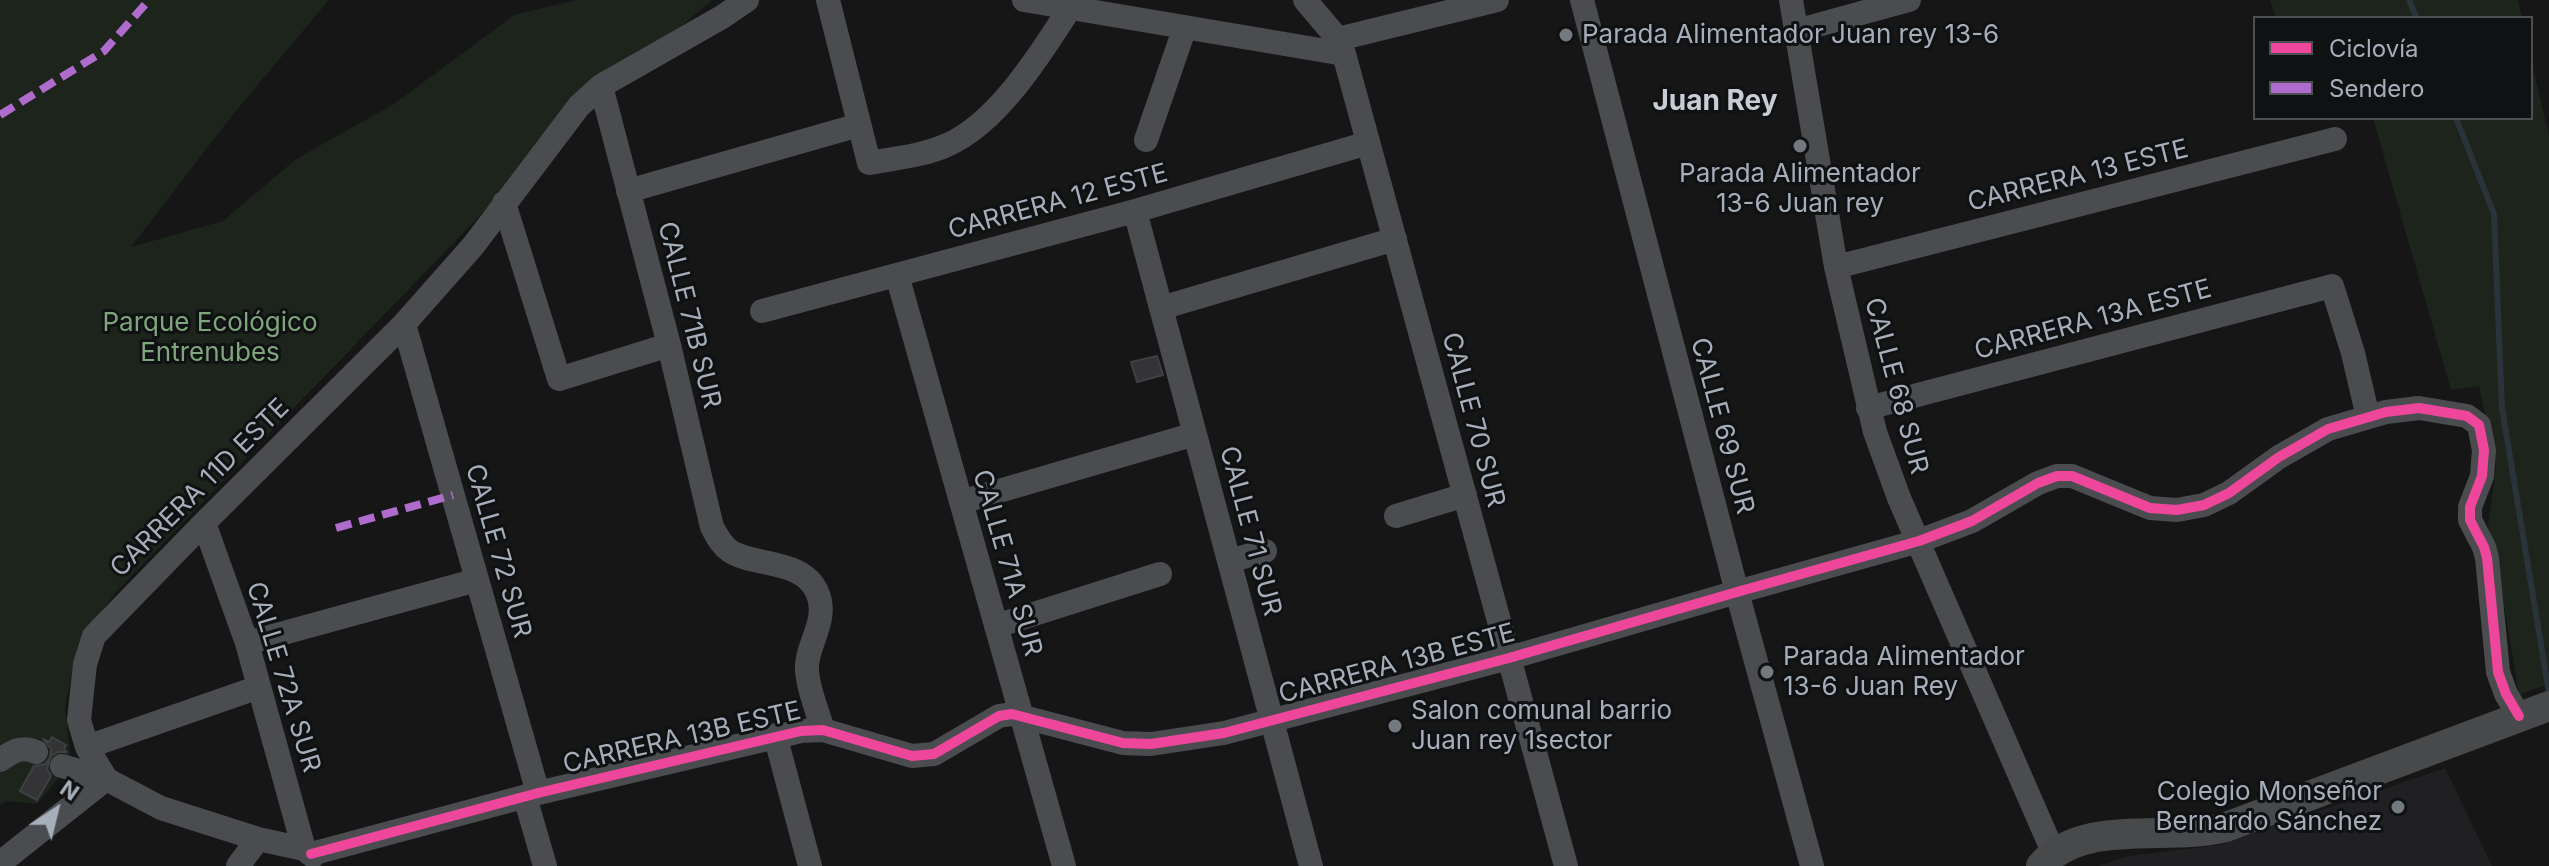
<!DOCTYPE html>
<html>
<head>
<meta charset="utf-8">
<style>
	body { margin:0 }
	#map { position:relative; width:2549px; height:866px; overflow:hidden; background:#161617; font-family:Inter,sans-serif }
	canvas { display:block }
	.legend { position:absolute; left:2253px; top:16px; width:280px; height:104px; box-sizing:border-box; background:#101113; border:2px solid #4c5055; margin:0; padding:10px 14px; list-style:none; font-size:24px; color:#a6aeb9 }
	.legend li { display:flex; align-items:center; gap:16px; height:40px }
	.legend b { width:40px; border:2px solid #4c5055 }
	.north { position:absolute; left:16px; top:770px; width:80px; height:80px; -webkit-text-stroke:6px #101113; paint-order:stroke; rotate:35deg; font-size:22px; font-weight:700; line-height:32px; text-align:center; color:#a6aeb9 }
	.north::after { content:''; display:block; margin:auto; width:28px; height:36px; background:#a6aeb9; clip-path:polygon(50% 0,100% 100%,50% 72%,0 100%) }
</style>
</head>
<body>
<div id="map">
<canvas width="2549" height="866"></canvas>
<ul class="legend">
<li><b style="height:10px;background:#ed469a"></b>Ciclovía</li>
<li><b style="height:10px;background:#b06ccc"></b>Sendero</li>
</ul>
<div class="north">N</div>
</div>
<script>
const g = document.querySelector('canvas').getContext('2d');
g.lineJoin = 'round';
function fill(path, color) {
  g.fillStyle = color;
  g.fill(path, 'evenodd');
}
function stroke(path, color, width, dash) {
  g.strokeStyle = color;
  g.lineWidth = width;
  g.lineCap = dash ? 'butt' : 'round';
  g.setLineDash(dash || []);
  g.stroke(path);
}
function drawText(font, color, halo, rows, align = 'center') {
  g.font = font + ' Inter,sans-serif';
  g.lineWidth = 6;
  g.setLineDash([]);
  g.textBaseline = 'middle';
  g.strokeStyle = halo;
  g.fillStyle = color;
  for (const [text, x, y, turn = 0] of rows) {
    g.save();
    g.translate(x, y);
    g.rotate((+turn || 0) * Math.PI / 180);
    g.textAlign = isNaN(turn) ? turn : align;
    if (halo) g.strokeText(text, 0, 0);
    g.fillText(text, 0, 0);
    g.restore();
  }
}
const built = new Path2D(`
	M2445,768l47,98h-394l31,-10 90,-11z`);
const green = new Path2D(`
	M0,0h329l-95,113 -103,134 92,-26 73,-62 98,-55 120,-89 62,-15h136l-30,26 -95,59 -89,112 -382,395 -38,52 -13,62 6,57 -34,41 -30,-3 -7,5z
	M2270,0h248l4,18h-246z
	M2531,59l18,77v548l-30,11 -24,-146 -7,-22 8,-61 -17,-80 -28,4 -78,-272h158z`);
const stream = new Path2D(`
	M2409,0l8,18
	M2456,118l38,96 8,194 47,285`);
const building = new Path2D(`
	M1157,356l6,19 -26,7 -6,-20z
	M52,737l14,8 -2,5 3,2h-9l-7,4 -4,13 4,7 -14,24 -17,-9 14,-25 11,-2 5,-6 1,-9 -8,-10 6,3z`);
const minor = new Path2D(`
	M828,0l41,163c26,-5 54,-7 78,-18 51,-22 94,-92 123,-137
	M1024,0l320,54
	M1305,0l33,39 6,15 222,812
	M1582,0l155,592 75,274
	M1791,0l45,267 39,165 24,66 155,356
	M1796,31l113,-31
	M1338,39l159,-39
	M601,86l68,259 43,182c5,9 9,18 18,24 25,16 73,8 87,41 13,28 -12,54 -10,78 1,20 11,42 16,60
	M1146,140l39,-113
	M628,191l231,-66
	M504,203l55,176 110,-34
	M1135,211l176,655
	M1836,267l499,-128
	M897,275l167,591
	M1161,308l234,-69
	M762,311l373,-100 233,-68
	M404,324l134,469
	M1868,408l464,-122 21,67 15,64
	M961,502l234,-68
	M1396,516l69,-21
	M204,523l43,120 57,206
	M1229,561l36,-10
	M996,626l164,-52
	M247,643l230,-63
	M775,735l35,131
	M87,747l172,-60
	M0,760c12,-8 22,-15 36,-8
	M62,766l44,13 55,29 97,31 46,10 9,7
	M106,779l-19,-32 -8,-27 6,-56 9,-28 110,-113 200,-199 69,-78 106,-140 22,-20 121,-69 25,-17
	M525,797l20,69
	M311,854l227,-61 263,-62 22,-1 89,26 22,-2 65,-38 13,-2 111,29 28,1 73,-11 285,-75 228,-66 182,-51 53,-20 66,-38 19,-7h15l78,32 27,2 27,-5 25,-12 50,-36 49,-28 58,-17 33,-4 48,8 12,9 5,25 -2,26 -12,31v13l14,27 3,11 11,114 8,22 13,22
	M0,863l106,-84
	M238,866l20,-27`);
const major = new Path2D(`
	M2041,866c42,-49 127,-24 185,-39l323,-121`);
const quiet = new Path2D(`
	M0,115l104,-64 45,-51
	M336,528l117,-33`);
const cycleway = new Path2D(`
	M311,854l227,-61 263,-62 22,-1 89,26 22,-2 65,-38 13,-2 111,29 28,1 73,-11 285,-75 228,-66 182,-51 53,-20 66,-38 19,-7h15l78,32 27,2 27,-5 25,-12 50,-36 49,-28 58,-17 33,-4 48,8 12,9 5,25 -2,26 -12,31v13l14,27 3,11 11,114 8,22 13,22`);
const markers = [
	[1566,35,8,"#747980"],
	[1800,146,8,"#747980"],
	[1767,672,8,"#747980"],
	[1395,726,8,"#747980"],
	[2398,807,8,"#747980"]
];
const poiNames = [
	["Parada Alimentador Juan rey 13-6",1582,35],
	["Parada Alimentador",1800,174,"center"],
	["13-6 Juan rey",1800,204,"center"],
	["Parada Alimentador",1783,657],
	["13-6 Juan Rey",1783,687],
	["Salon comunal barrio",1411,711],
	["Juan rey 1sector",1411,741],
	["Colegio Monseñor",2382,792,"right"],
	["Bernardo Sánchez",2382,822,"right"]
];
const streetNames = [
	["CARRERA 13 ESTE",2078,176,-14],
	["CARRERA 12 ESTE",1058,202,-15],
	["CALLE 71B SUR",689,315,76],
	["CARRERA 13A ESTE",2093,320,-15],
	["CALLE 68 SUR",1896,386,75],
	["CALLE 70 SUR",1473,420,75],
	["CALLE 69 SUR",1722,426,75],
	["CARRERA 11D ESTE",200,488,-45],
	["CALLE 71 SUR",1250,531,75],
	["CALLE 72 SUR",498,551,74],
	["CALLE 71A SUR",1007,563,74],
	["CARRERA 13B ESTE",1397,664,-15],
	["CALLE 72A SUR",283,677,73],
	["CARRERA 13B ESTE",682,738,-13]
];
const parkNames = [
	["Parque Ecológico",210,323],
	["Entrenubes",210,353]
];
const neighbourhoodNames = [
	["Juan Rey",1715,102]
];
fill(built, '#202023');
fill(green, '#1c241c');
stroke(stream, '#28343a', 6);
fill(building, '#343436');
stroke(building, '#3f4043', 2);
stroke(minor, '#4a4c50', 24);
stroke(major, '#48494b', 30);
stroke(quiet, '#b06ccc', 8, [16, 8]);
stroke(cycleway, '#ed469a', 10);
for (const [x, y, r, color] of markers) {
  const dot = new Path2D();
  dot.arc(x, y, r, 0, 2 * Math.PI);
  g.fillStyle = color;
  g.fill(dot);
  stroke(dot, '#101113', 3);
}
drawText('26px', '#a6aeb9', '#101113', poiNames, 'left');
drawText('26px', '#a6aeb9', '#101113', streetNames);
drawText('26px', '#7ea57c', '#101113', parkNames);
drawText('bold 28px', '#c8cdd4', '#101113', neighbourhoodNames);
</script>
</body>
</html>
